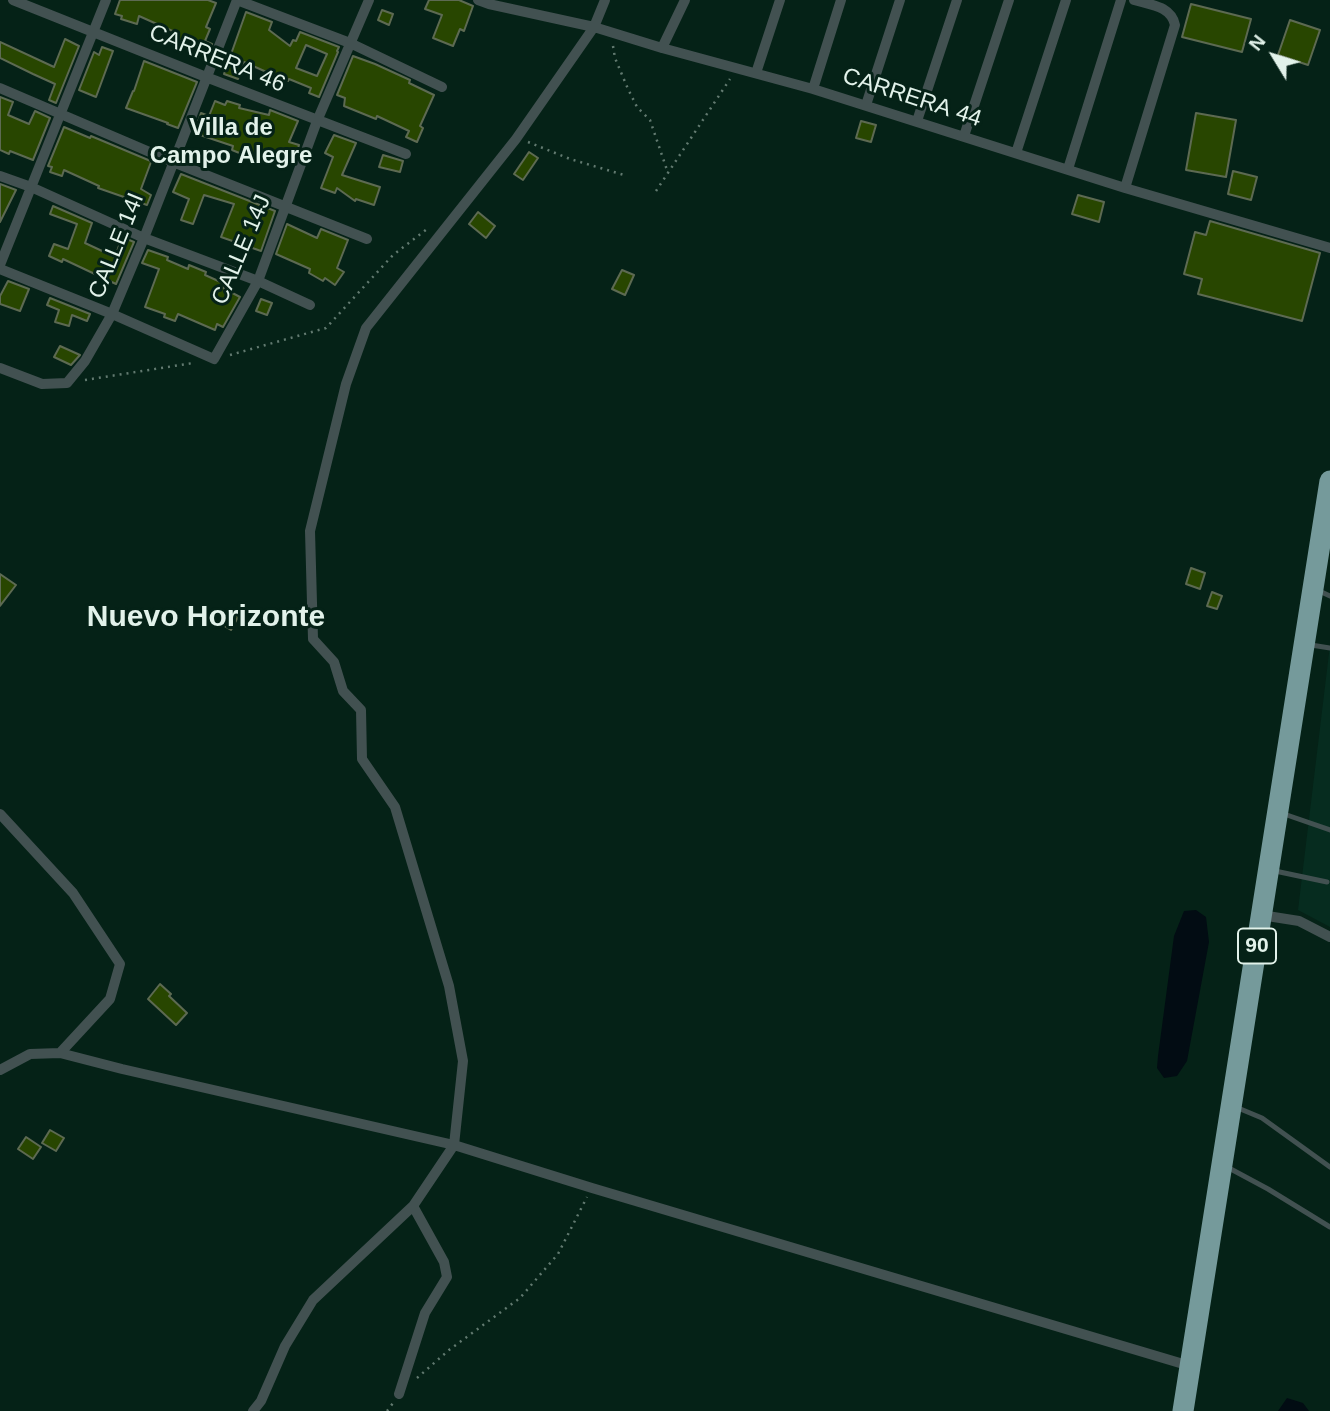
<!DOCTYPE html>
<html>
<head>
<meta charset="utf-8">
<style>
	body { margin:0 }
	#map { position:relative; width:1330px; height:1411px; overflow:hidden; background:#052217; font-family:Arial,sans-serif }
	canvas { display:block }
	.north { position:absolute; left:1239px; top:21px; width:70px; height:70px; -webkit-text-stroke:5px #052217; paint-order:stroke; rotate:308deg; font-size:19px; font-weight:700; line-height:28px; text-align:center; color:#e2f2ea }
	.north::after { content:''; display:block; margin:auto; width:24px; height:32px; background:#e2f2ea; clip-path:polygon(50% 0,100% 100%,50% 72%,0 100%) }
</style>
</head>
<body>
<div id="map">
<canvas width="1330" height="1411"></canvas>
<div class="north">N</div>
</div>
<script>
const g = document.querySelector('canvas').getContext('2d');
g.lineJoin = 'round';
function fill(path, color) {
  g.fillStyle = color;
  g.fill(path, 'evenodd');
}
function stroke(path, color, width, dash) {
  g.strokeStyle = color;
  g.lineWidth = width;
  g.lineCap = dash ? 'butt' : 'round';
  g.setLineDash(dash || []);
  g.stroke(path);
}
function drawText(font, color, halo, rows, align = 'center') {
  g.font = font + ' Arial,sans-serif';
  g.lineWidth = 6;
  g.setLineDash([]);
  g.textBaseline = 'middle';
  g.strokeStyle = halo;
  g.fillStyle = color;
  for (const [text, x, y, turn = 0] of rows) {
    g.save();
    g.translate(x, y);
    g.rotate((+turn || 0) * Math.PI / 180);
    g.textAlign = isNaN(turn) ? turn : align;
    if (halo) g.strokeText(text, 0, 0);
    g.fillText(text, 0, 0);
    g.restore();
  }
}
const built = new Path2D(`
	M1330,645v282l-32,-17z`);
const water = new Path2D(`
	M1196,910l10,7 3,25 -22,119 -10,15 -13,2 -7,-10 1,-12 16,-120 10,-25z
	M1287,1398l16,5 6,8h-31z`);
const building = new Path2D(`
	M120,0h88l8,3 -10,24 4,2 -5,12 7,3 -5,10 -32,-16 2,-5 -38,-17 -2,8 -16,-5 1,-3 -7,-2z
	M429,0h30l14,6 -9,25 -4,-2 -7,17 -20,-8 9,-23 -17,-6z
	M1191,4l60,15 -9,33 -60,-15z
	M382,10l11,4 -4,11 -11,-5z
	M246,12l26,10 -3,8 21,16 3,-6 3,1 4,-9 39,15 -2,4 1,1 -19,45 -10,-4 2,-5 -22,-9 -1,2 -17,-7 -27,-12 -6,17 -14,-5zM306,45l21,9 -10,22 -21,-8z
	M1290,20l30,10 -12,35 -30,-10z
	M65,39l14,7 -23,57 -7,-3 6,-16 -22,-10 -33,-16v-16l54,25z
	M102,47l11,4 -17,46 -17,-7 15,-38 5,3z
	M353,56l22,8 35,16 -1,3 25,12 -14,31 3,2 -6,14 -11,-5 3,-6 -32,-15 -1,3 -32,-13 1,-8 -8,-3z
	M144,61l53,21 -19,46 -11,-4 1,-1 -42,-15 7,-17h1z
	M0,97l13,5 -5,13 21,9 6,-13 15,7 -17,42 -23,-9 -1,3 -9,-4z
	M215,101l10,4 2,-4 13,4 -1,3 30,7 1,-5 28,11 -9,21 10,3 -3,11 -19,-6 -4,12 -18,-5 -1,2 -22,-9 1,-4 -39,-13 7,-20 8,3z
	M1196,113l40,7 -10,57 -40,-7z
	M861,121l15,4 -5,17 -15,-4z
	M64,127l26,11 1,-2 62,26h-2l-10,27 10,6 -4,10 -49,-17 1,-2 -35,-16 -2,6 -12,-4 2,-5 -4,-1z
	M334,135l22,8 -14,32 38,12 -6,18 -18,-6 -1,2 -18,-13 -2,5 -14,-5 12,-31 -8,-4z
	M529,152l9,6 -15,22 -9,-6z
	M383,155l20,6 -3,11 -21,-5z
	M1233,171l24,6 -6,23 -23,-6z
	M181,174l94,37 -14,40 -40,-14 13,-33 -30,-9 -11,29 -12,-4 8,-21 -16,-7z
	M0,184l16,6 -16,32z
	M1078,195l26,7 -5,20 -27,-8z
	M53,206l39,17 -7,20 30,14 7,-20 12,5 -18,42 -53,-25 -1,3 -13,-6 5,-12 14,5 9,-25 -27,-10z
	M478,212l17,14 -9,12 -17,-14z
	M1210,221l110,32 -18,68 -104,-27 4,-15 -18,-5 11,-42 11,3z
	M287,224l30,14 4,-9 27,11 -11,28 7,4 -9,13 -10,-7 -2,3 -14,-8 1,-4 -34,-15z
	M148,250l20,7 -1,3 21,9 1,-4 17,7 -1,3 20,9 -2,4 17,9 -17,30 -6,-3 -2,6 -37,-16 -3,7 -11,-4 1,-3 -20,-7 14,-38 -17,-6z
	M622,270l12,5 -9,20 -13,-6z
	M8,281l21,8 -9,22 -20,-7v-8z
	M50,298l40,16 -3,7 -15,-6 -3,11 -14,-4 4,-12 -12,-5z
	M261,299l11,4 -5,12 -11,-4z
	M60,346l20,9 -9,10 -17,-8z
	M1191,568l14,5 -5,16 -14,-5z
	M0,574l16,11 -16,21z
	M1212,592l10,4 -5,13 -10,-3z
	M228,611l10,6 -7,13 -10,-6z
	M160,984l11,10 -2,2 18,17 -11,12 -28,-26z
	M50,1130l14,8 -8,13 -14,-8z
	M26,1137l15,10 -8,12 -15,-10z`);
const path = new Path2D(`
	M613,46l2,12 13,31 9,18 13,13 18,53
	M528,142l42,17 54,16
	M656,191l74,-112
	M230,355l96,-27 67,-73 34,-26
	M85,380l108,-17
	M417,1378l32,-28 71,-52 38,-44 29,-57
	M387,1411l6,-8`);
const lane = new Path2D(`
	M1317,590l13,6
	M1311,645l19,3
	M1284,814l46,16
	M1275,871l52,11
	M1238,1108l24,10 68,49
	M1227,1167l41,22 62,38`);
const street = new Path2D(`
	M13,0l193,77 200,77
	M237,0l113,43 92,44
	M478,0l11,4 105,23 68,21 151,41 312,99 205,60
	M662,48l23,-48
	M756,73l24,-73
	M0,88l173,74 194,77
	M813,89l28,-89
	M866,105l34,-105
	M917,121l40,-121
	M964,136l45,-136
	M1016,153l50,-153
	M1068,169l53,-169
	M0,176l31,11 113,51 114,43 52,24
	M1125,188l50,-163c-4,-19 -24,-20 -41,-25
	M0,265l106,-265
	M0,269l112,45 102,45 44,-78 59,-160 52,-121
	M0,368l42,16 25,-1 18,-22 27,-47 32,-76 93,-238
	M0,814l73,79 47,71 -10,35 -50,54
	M1261,915l38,6 31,16
	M0,1070l30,-16 30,-1 62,16 332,76 138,43 598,178
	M399,1394l26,-81 22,-36 -3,-15 -31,-56
	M253,1411l8,-10 24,-55 28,-46 100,-94 41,-61 9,-84 -14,-75 -54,-179 -33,-48 -1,-49 -18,-19 -9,-29 -21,-23 -3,-108 36,-147 20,-56 150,-189 78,-112 11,-27`);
const highway = new Path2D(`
	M1183,1411l147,-930`);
const shields = [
	[1257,946,38]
];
const shieldNames = [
	["90",1257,946]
];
const streetNames = [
	["CARRERA 46",217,59,22],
	["CARRERA 44",912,98,18],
	["CALLE 14I",117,246,-68],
	["CALLE 14J",242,250,-67]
];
const neighbourhoodNames = [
	["Villa de",231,128],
	["Campo Alegre",231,156]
];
const districtNames = [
	["Nuevo Horizonte",206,618]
];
fill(built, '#062c1f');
fill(water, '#020c13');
fill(building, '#284600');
stroke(building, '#5d6a52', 2);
stroke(path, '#627a70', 2.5, [2, 5]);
stroke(lane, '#425151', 5);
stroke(street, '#425151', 10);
stroke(highway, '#759a9b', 21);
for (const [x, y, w] of shields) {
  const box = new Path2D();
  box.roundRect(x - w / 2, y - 17.5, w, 35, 5);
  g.fillStyle = '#052217';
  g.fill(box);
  stroke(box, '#e2f2ea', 2);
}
drawText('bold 21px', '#e2f2ea', null, shieldNames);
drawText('23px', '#e2f2ea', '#052217', streetNames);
drawText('bold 24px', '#e2f2ea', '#052217', neighbourhoodNames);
drawText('bold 30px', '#e2f2ea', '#052217', districtNames);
</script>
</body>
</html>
